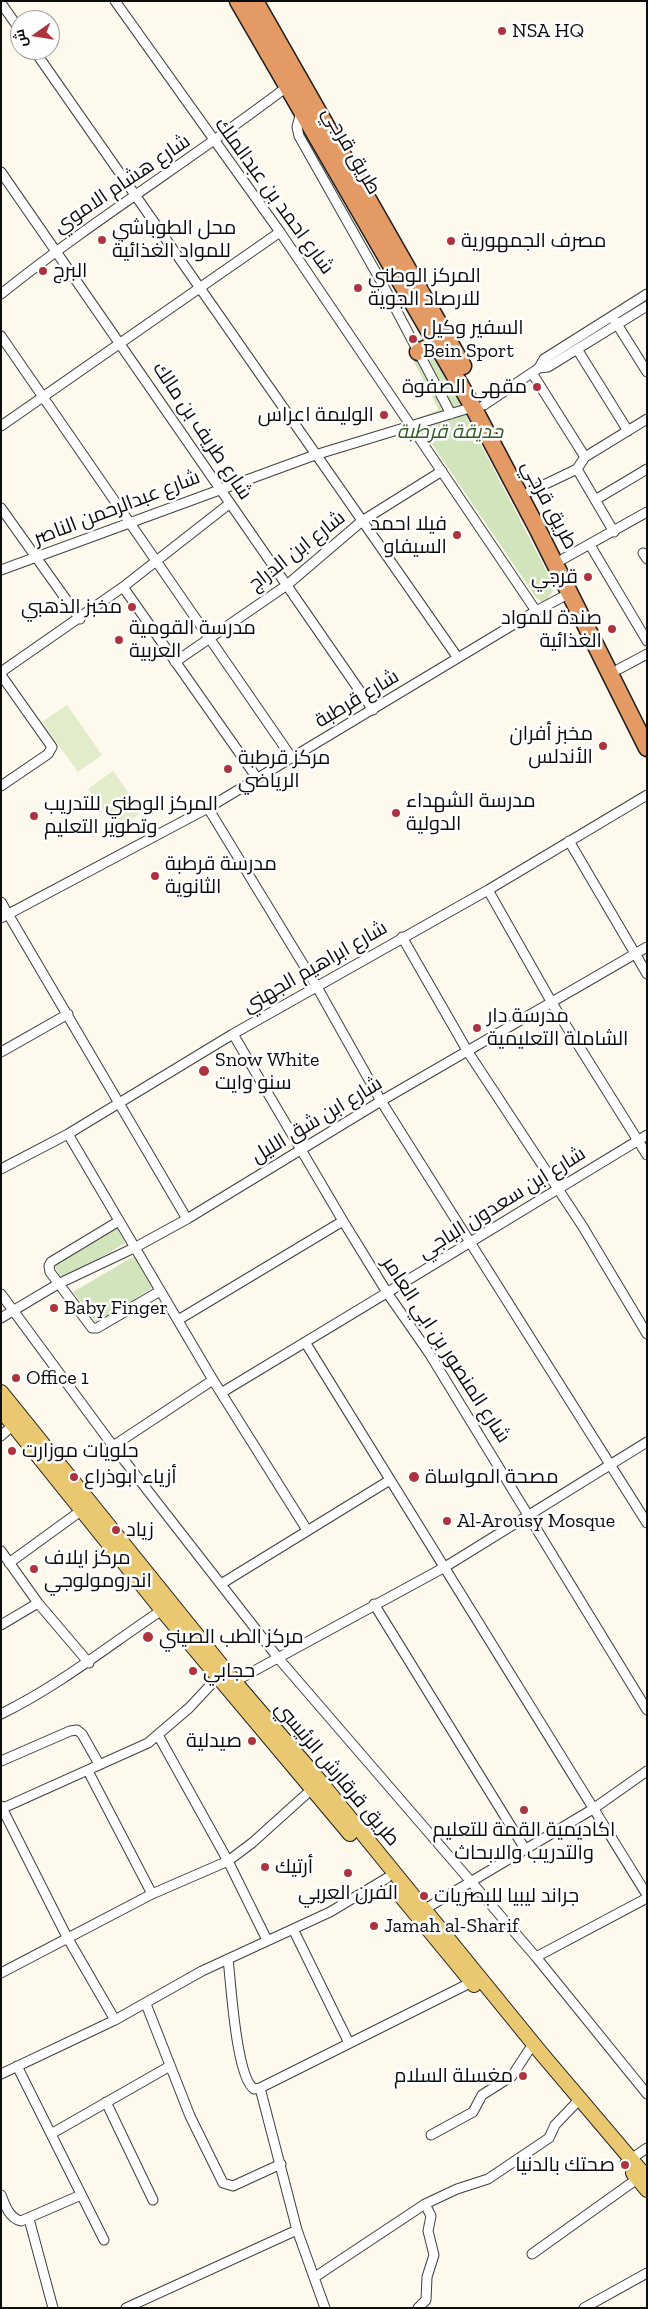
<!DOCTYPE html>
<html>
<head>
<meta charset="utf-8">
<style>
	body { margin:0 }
	#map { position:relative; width:648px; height:2309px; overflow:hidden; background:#fdf9ed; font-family:"Zilla Slab",Cairo,serif }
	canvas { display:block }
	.frame { position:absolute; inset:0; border:2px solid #0c0c0c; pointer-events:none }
	.north { position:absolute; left:10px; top:10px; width:50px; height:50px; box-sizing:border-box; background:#fff; border:1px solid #9e9e9e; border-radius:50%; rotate:257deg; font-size:14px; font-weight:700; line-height:20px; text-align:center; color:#0c0c0c }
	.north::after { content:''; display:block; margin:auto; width:18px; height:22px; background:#ad343e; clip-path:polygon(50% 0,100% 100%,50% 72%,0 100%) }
</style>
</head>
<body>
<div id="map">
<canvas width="648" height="2309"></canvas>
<div class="frame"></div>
<div class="north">ش</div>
</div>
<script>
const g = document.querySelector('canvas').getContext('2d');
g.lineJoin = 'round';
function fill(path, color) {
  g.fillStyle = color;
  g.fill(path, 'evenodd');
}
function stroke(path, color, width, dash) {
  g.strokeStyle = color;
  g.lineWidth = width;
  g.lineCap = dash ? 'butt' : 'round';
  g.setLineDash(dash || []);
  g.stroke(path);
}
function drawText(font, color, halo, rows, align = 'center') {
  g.font = font + ' "Zilla Slab",Cairo,serif';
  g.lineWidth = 5;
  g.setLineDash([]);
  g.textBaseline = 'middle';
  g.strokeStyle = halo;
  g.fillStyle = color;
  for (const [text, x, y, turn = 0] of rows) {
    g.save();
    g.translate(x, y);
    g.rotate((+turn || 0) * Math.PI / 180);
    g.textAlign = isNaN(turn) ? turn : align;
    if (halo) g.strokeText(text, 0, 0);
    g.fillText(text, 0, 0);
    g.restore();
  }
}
const green = new Path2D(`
	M429,349l4,3 115,222 5,17 -9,13 -9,-8 -120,-177 24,-9 -27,-52z
	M117,1228l8,15 -62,37 -9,-14z
	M138,1254l15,33 -55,37 -25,-32z`);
const pitch = new Path2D(`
	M67,705l35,50 -24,17 -36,-50z
	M113,771l29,41 -25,18 -29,-41z`);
const street = new Path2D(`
	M115,1l165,231 256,379
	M1,3l19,27
	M34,50l424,608
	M301,112l-4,15 2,9 83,147 69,131
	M1,172c125,179 248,359 372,538
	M1,294c92,-74 193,-136 287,-208
	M615,321l32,51
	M1,336l291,422
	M577,349l51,82
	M539,368l5,-9 103,-65
	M532,373l53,84
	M484,405l55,-37 9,-1 99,-61
	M1,426l279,-194
	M577,469l37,63
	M529,492l48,-23 8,-12 62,-38
	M595,500l52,-31
	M1,508l79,111
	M590,545l57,96
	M643,553l4,6
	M563,559l84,-47
	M1,570l314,-115 158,-48
	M123,587l134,191
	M175,662l112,-77 75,-64 80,-50
	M619,669l28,-15
	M1,672l122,-85 106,-83
	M1,675l51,72 -4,7 -47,32
	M208,808l109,179 64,114 266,422
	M569,841l78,133
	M488,890l64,113 95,152
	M1,902l186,317
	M1,918l207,-110 328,-197 34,-18
	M402,937l66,115 115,175 64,107
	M233,1034l110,187 45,73 41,59 218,357
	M1,1052l67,-38
	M68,1134l145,246 94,150
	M1,1169l67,-35 165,-100 255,-144 159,-95
	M119,1221l-68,41 -2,4 1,6 42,56h5l63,-37
	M1,1294l112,152 166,213 257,298 111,137
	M1,1318l57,-34 78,-37 51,-28 194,-118 266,-154
	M178,1320l165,-99
	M305,1342l342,553
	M221,1393c142,-86 284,-171 426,-258
	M1,1436l12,-11
	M113,1446l100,-66
	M1,1551l37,52 51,60
	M9,1563l73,-53
	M221,1584l169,-104
	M374,1604l151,245
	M1,1625l37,-22
	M230,1684l215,-117 202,-125
	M1,1714c59,-29 107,-68 161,-104
	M158,1735l70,126 39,79
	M1,1761l69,-30 7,-1 5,4 17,30
	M88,1771l64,123
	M1,1806l66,131 48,83
	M1,1809l147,-66 41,-35 29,-31
	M420,1912l173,-103 54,-38
	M293,1929l56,114
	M536,1957l111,-59
	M228,1959c3,24 8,118 26,130l6,-1 37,142 28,78
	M1,1973l151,-79 76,-33 24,-18 60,-54
	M146,2004l44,112 33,67 10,3 48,-22
	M17,2066l87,174
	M1,2074l114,-54 87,-49 128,-59 57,-34
	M260,2088l212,-106
	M106,2102l47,98
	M51,2134l119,-68
	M431,2135l42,-23 9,-17 30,-19 17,-26
	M625,2163l22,-15
	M1,2195c4,10 8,23 20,26l60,-26
	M29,2219l24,89
	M532,2254l105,-75
	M315,2277l110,-73 32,-15 31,-10 61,-41 6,-13 21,-22
	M126,2308l171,-78
	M418,2308l8,-8 1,-23 7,-22 -6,-24 3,-15 -6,-12
	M584,2308l63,-35`);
const primary = new Path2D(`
	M1,1392l233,289 85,99 222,273 106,125
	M1,1410l161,200 188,224
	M400,1895l74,90
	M633,2173l14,17`);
const highway = new Path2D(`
	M238,1l235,406 64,121 110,220
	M255,1l208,365
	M418,352l19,-9`);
const markers = [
	[502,31,5,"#ad343e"],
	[102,240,5,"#ad343e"],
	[451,241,5,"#ad343e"],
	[43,271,5,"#ad343e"],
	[358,288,5,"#ad343e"],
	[413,339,5,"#ad343e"],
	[537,387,5,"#ad343e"],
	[384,415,5,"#ad343e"],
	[457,535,5,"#ad343e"],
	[588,577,5,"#ad343e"],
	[132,607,5,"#ad343e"],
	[612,629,5,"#ad343e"],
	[119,640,5,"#ad343e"],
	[603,746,5,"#ad343e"],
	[228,769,5,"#ad343e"],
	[396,813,5,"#ad343e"],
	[34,816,5,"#ad343e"],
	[155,876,5,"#ad343e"],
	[477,1028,5,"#ad343e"],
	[204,1071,6,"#ad343e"],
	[54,1308,5,"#ad343e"],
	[16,1378,5,"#ad343e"],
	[12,1451,5,"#ad343e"],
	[74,1477,5,"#ad343e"],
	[414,1477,6,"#ad343e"],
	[447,1521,5,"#ad343e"],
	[116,1530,5,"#ad343e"],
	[34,1569,5,"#ad343e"],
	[148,1637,6,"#ad343e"],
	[193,1671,5,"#ad343e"],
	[252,1741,5,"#ad343e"],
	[524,1810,5,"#ad343e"],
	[265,1867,5,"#ad343e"],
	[348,1873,5,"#ad343e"],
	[424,1896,5,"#ad343e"],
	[374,1926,5,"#ad343e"],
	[523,2076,5,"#ad343e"],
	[625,2165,5,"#ad343e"]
];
const poiNames = [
	["NSA HQ",512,31],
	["محل الطوباشي",112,228],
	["للمواد الغذائية",112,251],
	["مصرف الجمهورية",461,241],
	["البرج",53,271],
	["المركز الوطني",368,276],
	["للارصاد الجوية",368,299],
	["السفير وكيل",423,328],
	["Bein Sport",423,351],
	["مقهى الصفوة",527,387,"right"],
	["الوليمة اعراس",374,415,"right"],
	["فيلا احمد",447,524,"right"],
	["السيفاو",447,547,"right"],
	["قرجي",578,577,"right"],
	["مخبز الذهبي",122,607,"right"],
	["صندة للمواد",602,618,"right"],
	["الغذائية",602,641,"right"],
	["مدرسة القومية",129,628],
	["العربية",129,651],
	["مخبز أفران",593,734,"right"],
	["الأندلس",593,757,"right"],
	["مركز قرطبة",238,758],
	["الرياضي",238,781],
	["مدرسة الشهداء",406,801],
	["الدولية",406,824],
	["المركز الوطني للتدريب",44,804],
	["وتطوير التعليم",44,827],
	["مدرسة قرطبة",165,864],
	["الثانوية",165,887],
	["مدرسة دار",487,1016],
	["الشاملة التعليمية",487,1039],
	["Snow White",215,1060],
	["سنو وايت",215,1083],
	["Baby Finger",64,1308],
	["Office 1",26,1378],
	["حلويات موزارت",22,1451],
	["أزياء ابوذراع",84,1477],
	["مصحة المواساة",425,1477],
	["Al-Arousy Mosque",457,1521],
	["زياد",126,1530],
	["مركز ايلاف",44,1558],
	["اندرومولوجي",44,1581],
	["مركز الطب الصيني",159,1637],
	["حجابي",203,1671],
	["صيدلية",242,1741,"right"],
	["اكاديمية القمة للتعليم",524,1830,"center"],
	["والتدريب والابحاث",524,1853,"center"],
	["أرتيك",275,1867],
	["الفرن العربي",348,1893,"center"],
	["جراند ليبيا للبصريات",434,1896],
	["Jamah al-Sharif",384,1926],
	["مغسلة السلام",513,2076,"right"],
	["صحتك بالدنيا",615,2165,"right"]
];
const streetNames = [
	["طريق قرجي",351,151,60],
	["شارع هشام الاموي",122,184,-34],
	["شارع احمد بن عبدالملك",274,196,54],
	["شارع طريف بن مالك",202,431,56],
	["طريق قرجي",549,505,62],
	["شارع عبدالرحمن الناصر",117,508,-21],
	["شارع ابن الدراج",297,551,-38],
	["شارع قرطبة",357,699,-31],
	["شارع ابراهيم الجهني",315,967,-30],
	["شارع ابن شق الليل",317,1120,-31],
	["شارع ابن سعدون الباجي",502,1203,-32],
	["شارع المنصور بن ابي العامر",446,1350,57],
	["طريق قرقارش الرئيسي",337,1774,50]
];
const parkNames = [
	["حديقة قرطبة",450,432]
];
fill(green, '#d1e4bb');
fill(pitch, '#e2eccb');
stroke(street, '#3f3f3f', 11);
stroke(primary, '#1d1d1d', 16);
stroke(highway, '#1d1d1d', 19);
stroke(street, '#fff', 9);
stroke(primary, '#e9c871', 14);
stroke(highway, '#e49a64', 16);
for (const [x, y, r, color] of markers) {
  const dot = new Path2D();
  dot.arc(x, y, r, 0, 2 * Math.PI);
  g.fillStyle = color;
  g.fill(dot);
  stroke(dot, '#fff', 2);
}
drawText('20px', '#0c0c0c', '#fff', poiNames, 'left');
drawText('20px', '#0c0c0c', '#fff', streetNames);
drawText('italic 20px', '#325c24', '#fff', parkNames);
</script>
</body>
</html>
